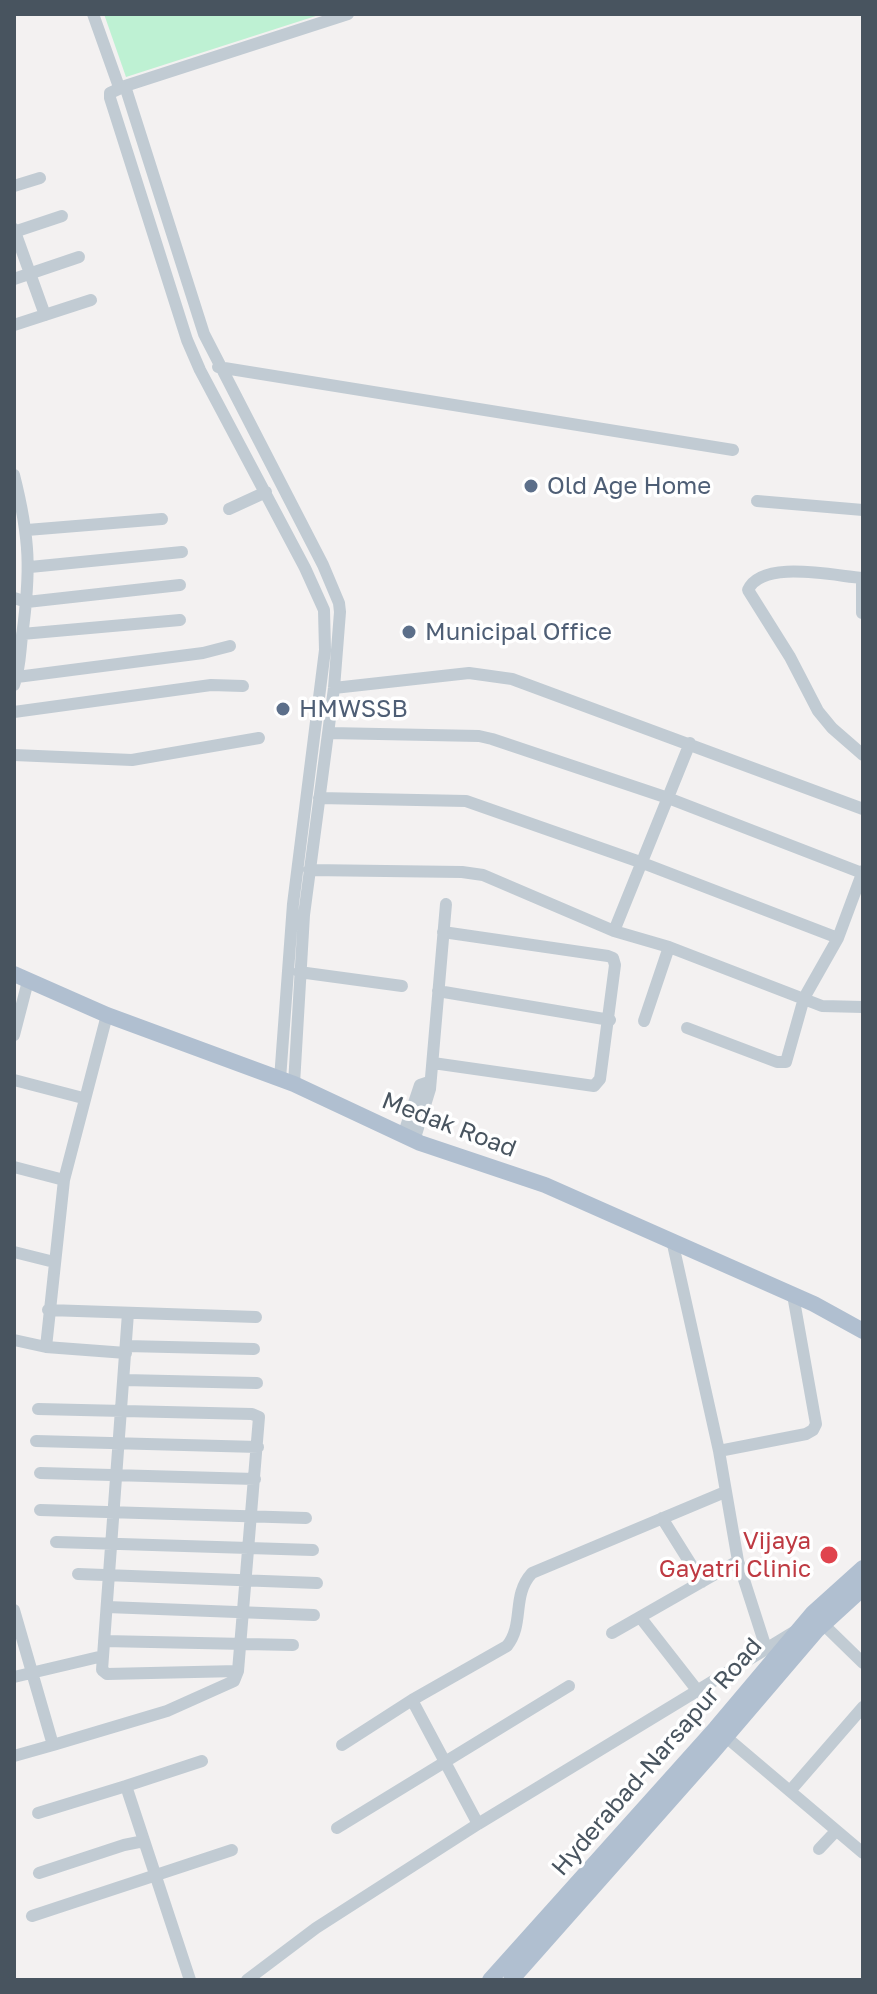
<!DOCTYPE html>
<html>
<head>
<meta charset="utf-8">
<style>
	body { margin:0 }
	#map { position:relative; width:877px; height:1994px; overflow:hidden; background:#f3f1f1; font-family:"Golos Text",sans-serif }
	canvas { display:block }
	.frame { position:absolute; inset:0; border:16px solid #48545f; pointer-events:none }
</style>
</head>
<body>
<div id="map">
<canvas width="877" height="1994"></canvas>
<div class="frame"></div>
</div>
<script>
const g = document.querySelector('canvas').getContext('2d');
g.lineJoin = 'round';
function fill(path, color) {
  g.fillStyle = color;
  g.fill(path, 'evenodd');
}
function stroke(path, color, width, dash) {
  g.strokeStyle = color;
  g.lineWidth = width;
  g.lineCap = dash ? 'butt' : 'round';
  g.setLineDash(dash || []);
  g.stroke(path);
}
function drawText(font, color, halo, rows, align = 'center') {
  g.font = font + ' "Golos Text",sans-serif';
  g.lineWidth = 7;
  g.setLineDash([]);
  g.textBaseline = 'middle';
  g.strokeStyle = halo;
  g.fillStyle = color;
  for (const [text, x, y, turn = 0] of rows) {
    g.save();
    g.translate(x, y);
    g.rotate((+turn || 0) * Math.PI / 180);
    g.textAlign = isNaN(turn) ? turn : align;
    if (halo) g.strokeText(text, 0, 0);
    g.fillText(text, 0, 0);
    g.restore();
  }
}
const green = new Path2D(`
	M104,14h218l-196,63z`);
const minor = new Path2D(`
	M93,14l26,73
	M125,86l223,-72
	M14,186l26,-8
	M14,229l31,86
	M14,232l48,-16
	M14,279l65,-22
	M14,325l77,-25
	M218,367l515,83
	M14,475c16,63 17,96 8,161 -2,16 -2,34 -8,49
	M757,501l106,9
	M229,509l37,-17
	M27,530l135,-11
	M30,567l152,-15
	M862,578v35
	M863,578c-29,-2 -101,-19 -115,12l42,67 28,54 14,17 31,27
	M14,598l13,4 153,-17
	M22,634l158,-14
	M17,677l186,-24 27,-7
	M334,688l135,-15 43,6 351,130
	M14,712l197,-27 32,1
	M329,733l150,3 13,3 176,59 194,75
	M14,755l118,5 127,-22
	M319,798l147,3 174,61 198,76
	M309,870l153,2 21,3 131,56 55,16 153,59 41,1
	M614,931l76,-188
	M299,972l103,14
	M438,991l172,29
	M644,1021l25,-74
	M687,1028l90,34h9l18,-64 34,-60 25,-67
	M14,1035l14,-54
	M433,1063l161,23 6,-7 15,-114 -2,-7 -5,-2 -165,-24
	M280,1079l13,-175 32,-254 -1,-40 -19,-42 -105,-198 -13,-30 -77,-242v-5l15,-7 79,248 119,231 16,38 1,9 -6,76 -30,227 -10,169
	M14,1080l69,18
	M403,1136l17,-51 9,-3
	M414,1141l16,-52 16,-185
	M14,1167l50,13
	M672,1240l47,211 19,110 28,87
	M14,1252l40,10
	M48,1310l208,7
	M128,1313l-26,357 5,4 131,-3
	M14,1340l32,7 80,6
	M126,1346l128,3
	M46,1347l18,-167 43,-165
	M124,1380l133,3
	M36,1441l222,6
	M719,1451l87,-17 7,-4 3,-6 -23,-129
	M40,1473l215,6
	M40,1510l266,8
	M662,1518l40,64
	M56,1542l257,8
	M78,1574l239,9
	M107,1607l207,8
	M14,1610l39,135 114,-34 67,-30 4,-10 21,-254 -7,-3 -214,-5
	M640,1617l57,73
	M823,1624l40,39
	M612,1633l126,-72
	M104,1641l189,4
	M14,1677l89,-21
	M412,1700l66,124
	M726,1737l137,116
	M342,1745l70,-45 95,-54c18,-23 4,-50 25,-73l193,-81
	M14,1756l39,-11
	M126,1786l76,-25
	M790,1791l73,-84
	M38,1813l88,-27 64,194
	M337,1828l232,-142
	M819,1849l17,-18
	M39,1873l85,-28 20,-4
	M32,1916l200,-66
	M247,1980l69,-52 162,-104 316,-192`);
const major = new Path2D(`
	M14,974l93,41 187,69 126,59 125,42 269,119 49,27
	M490,1980l226,-252 97,-115 50,-45
	M511,1980l201,-227 105,-123 46,-42`);
const markers = [
	[531,486,8,"#5c6f8a"],
	[409,632,8,"#5c6f8a"],
	[283,709,8,"#5c6f8a"],
	[829,1555,10,"#e0444e"]
];
const serviceNames = [
	["Old Age Home",547,486],
	["Municipal Office",425,632],
	["HMWSSB",299,709]
];
const streetNames = [
	["Medak Road",449,1125,21],
	["Hyderabad-Narsapur Road",657,1757,-49]
];
const healthNames = [
	["Vijaya",811,1541],
	["Gayatri Clinic",811,1569]
];
fill(green, '#bef1d3');
stroke(minor, '#c1cbd3', 12);
stroke(major, '#b0bfd0', 16);
for (const [x, y, r, color] of markers) {
  const dot = new Path2D();
  dot.arc(x, y, r, 0, 2 * Math.PI);
  g.fillStyle = color;
  g.fill(dot);
  stroke(dot, '#fff', 3);
}
drawText('24px', '#4e5e75', '#fff', serviceNames, 'left');
drawText('24px', '#48545f', '#fff', streetNames);
drawText('24px', '#be3a42', '#fff', healthNames, 'right');
</script>
</body>
</html>
